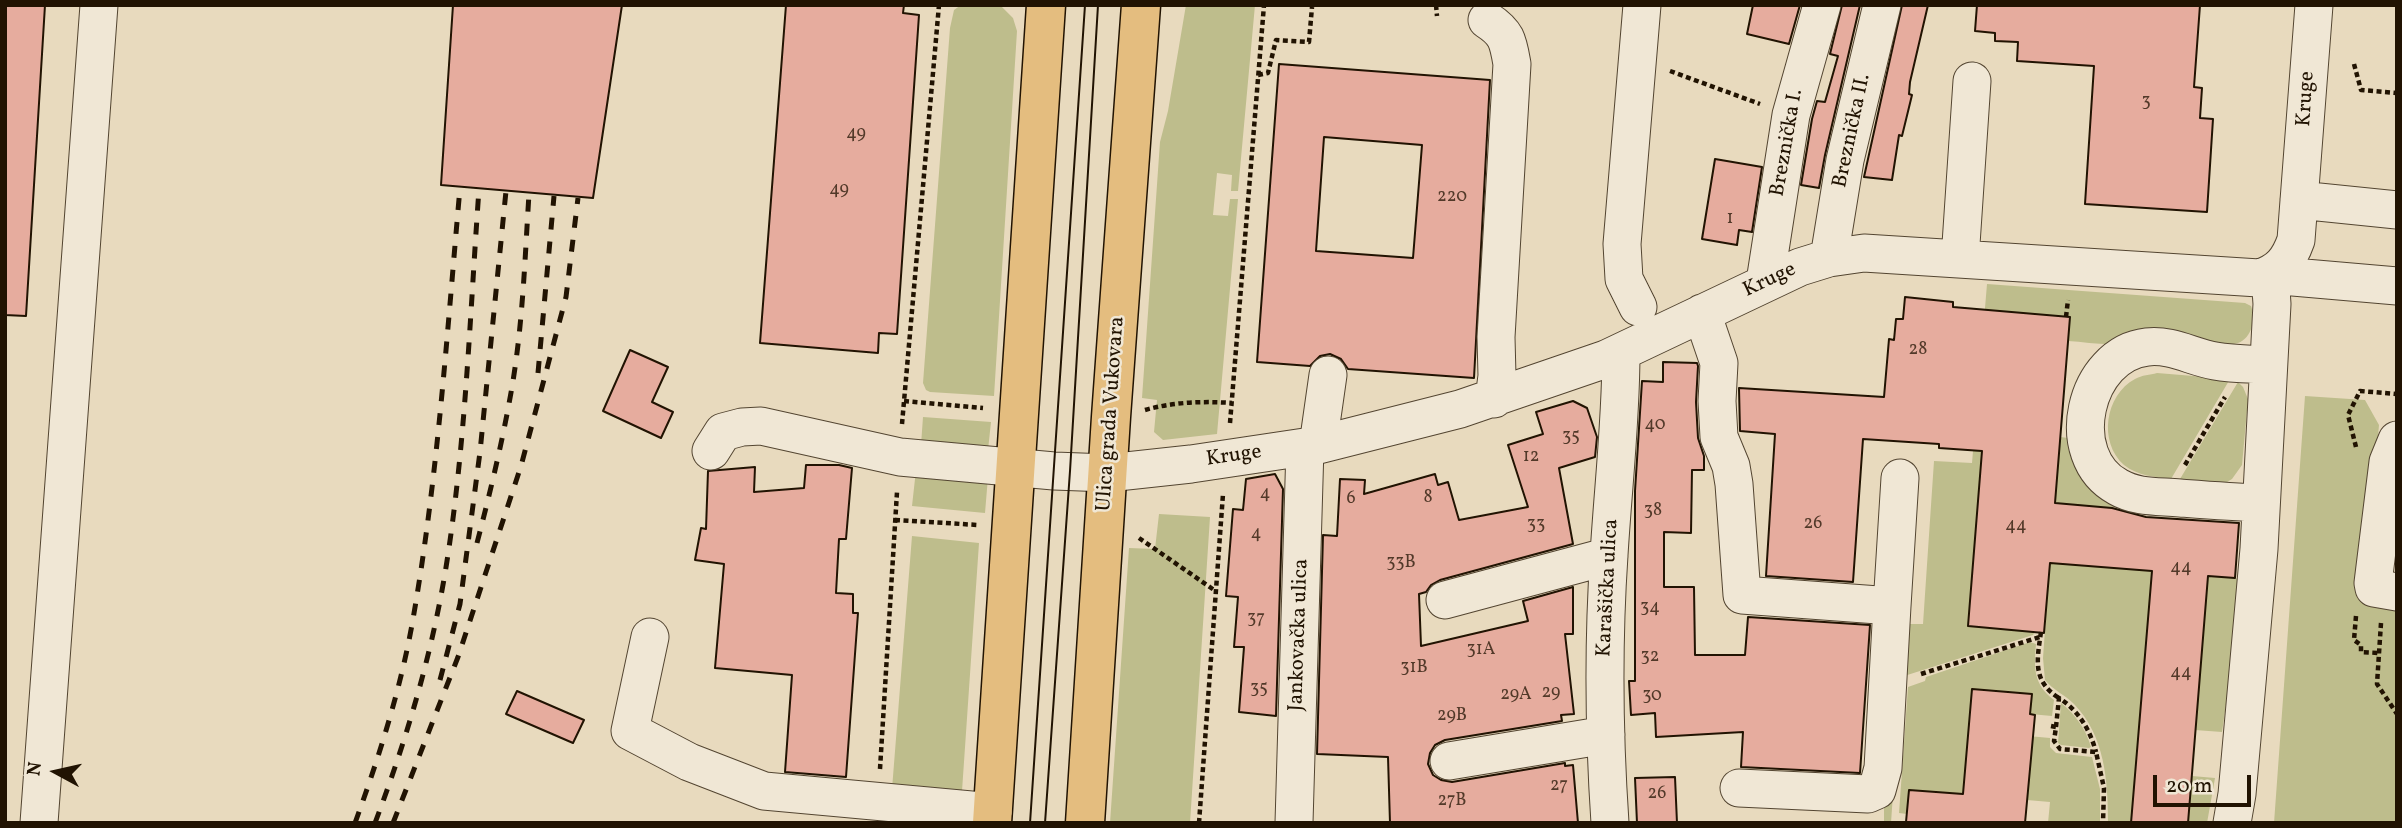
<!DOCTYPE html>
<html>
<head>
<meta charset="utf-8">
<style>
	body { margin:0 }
	#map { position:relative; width:2402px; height:828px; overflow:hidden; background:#e8dabe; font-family:Vollkorn,serif }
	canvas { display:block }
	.frame { position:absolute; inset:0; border:7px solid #211302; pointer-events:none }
	.north { position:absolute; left:21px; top:737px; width:70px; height:70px; -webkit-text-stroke:5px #f0e7d5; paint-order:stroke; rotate:278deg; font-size:19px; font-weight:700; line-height:28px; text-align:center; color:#211302 }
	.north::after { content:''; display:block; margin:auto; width:24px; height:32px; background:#211302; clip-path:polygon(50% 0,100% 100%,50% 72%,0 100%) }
	.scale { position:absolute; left:2153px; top:775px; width:98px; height:32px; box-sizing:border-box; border:4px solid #211302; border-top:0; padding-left:9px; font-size:21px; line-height:24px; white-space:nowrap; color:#211302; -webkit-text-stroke:5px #f0e7d5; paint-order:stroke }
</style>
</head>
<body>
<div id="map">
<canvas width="2402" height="828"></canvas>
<div class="frame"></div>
<div class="north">N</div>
<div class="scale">20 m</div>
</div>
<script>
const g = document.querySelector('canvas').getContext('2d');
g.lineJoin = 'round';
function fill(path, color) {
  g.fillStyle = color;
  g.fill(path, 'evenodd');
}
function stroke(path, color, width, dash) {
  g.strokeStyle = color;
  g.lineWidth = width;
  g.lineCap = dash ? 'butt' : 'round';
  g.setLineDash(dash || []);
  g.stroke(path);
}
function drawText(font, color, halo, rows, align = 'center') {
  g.font = font + ' Vollkorn,serif';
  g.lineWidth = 5;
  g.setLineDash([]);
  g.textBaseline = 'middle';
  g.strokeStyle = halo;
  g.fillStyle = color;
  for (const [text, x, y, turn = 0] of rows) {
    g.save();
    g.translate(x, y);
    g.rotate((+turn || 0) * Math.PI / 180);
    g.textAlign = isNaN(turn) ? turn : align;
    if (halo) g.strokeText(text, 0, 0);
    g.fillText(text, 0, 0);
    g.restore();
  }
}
const green = new Path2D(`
	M961,5h39l13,13 4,13 -23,365 -64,-4 -4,-2 -3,-7 27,-355 4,-18z
	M1186,5h69l-17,186h-7l1,-16 -15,-2 -4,42 15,1 2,-17h8l-21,235 -54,6 -9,-8 3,-32 -15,-2 18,-256 8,-31z
	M1987,284l258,19 6,3c5,13 1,32 -13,37 -19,6 -51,-5 -72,-4 -16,1 -32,4 -49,5 -16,1 -33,-2 -49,-3l1,-24 -75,-6 -26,315 67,6 -2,3 -132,42 -10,146h-7v-28l14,-171h25l11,-163 38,2z
	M2157,373l73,6 -59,100c-16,-2 -33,-3 -47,-14 -26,-23 -19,-70 11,-86 7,-4 15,-4 22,-6z
	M2238,382l5,5 5,12 -6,66 -10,14 -5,3 -7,1 -40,-4z
	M2305,396l60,4 14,25 -14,153 32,28v217h-123z
	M923,417l68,5 -3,28 -67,-5z
	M2060,437l17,2 46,69 -35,-2 -34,6z
	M916,470l72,7 -3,36 -73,-7z
	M1159,514l51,3 -20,306h-80l19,-275 26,1z
	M912,536l67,7 -17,248 -70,-2z
	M2051,545l32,21 69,5 -21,252h-23c0,-42 -3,-87 -34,-119 -9,-9 -21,-14 -29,-24l-2,-22z
	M2208,576l36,3 -22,153 -27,-2z
	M2030,642l6,2c-2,24 -3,40 18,56l-2,16 -22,-2 2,-19 -60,-5 -9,104 -53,-4 -3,24 -8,-1 9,-126 17,-6 1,-4z
	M2061,703c14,11 25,26 30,44l-2,1 -28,-3 -3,-2z
	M2028,736l22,2v9l6,6 36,4 8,32v34h-52l2,-21 -23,-2z
	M2192,776l23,2 -8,45h-19z`);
const building = new Path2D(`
	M5,5h40l-19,311 -21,-1z
	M453,5h169l-29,193 -152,-13z
	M786,5h118l-1,8 16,2 -22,319 -18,-1 -1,20 -118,-10z
	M1753,5h47l-11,39 -42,-10z
	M1842,5h18l-35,150 -6,33 -18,-3 11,-66 5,-18 8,1 13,-46 -8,-2z
	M1902,5h26l-18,77 -1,12 3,1 -10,41 -3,-1 -7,45 -28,-3z
	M1977,5h223l-6,82 8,1 -2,30 13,1 -6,93 -122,-8 9,-138 -77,-5 1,-19 -23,-1v-8l-20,-2z
	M1279,64l211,16 -16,298 -126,-9 -7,-10 -11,-5 -10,2 -10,10 -53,-4zM1324,137l98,8 -9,113 -97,-7z
	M1715,159l47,8 -10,65 -13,-2 -2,15 -35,-6z
	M1905,297l48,5v5l117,10 -15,186 57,5 34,9 93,6 -4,55 -27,-2 -20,247h-57l21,-252 -102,-8 -6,70 -76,-7 14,-175 -43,-3v-4l-76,-5 -10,143 -87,-6 9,-142 -35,-3 -1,-43 145,9 5,-58 5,1 2,-21h7z
	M630,350l38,17 -16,35 21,10 -12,26 -58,-27z
	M1663,362l34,1 1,3 -2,36 2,36 6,18v14h-12l-1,63 -27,-1v55h30l1,68h50l3,-38 122,8 -10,148 -119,-6 2,-35 -87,5 -1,-24 -24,2 -2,-34h6v-190l7,-110 21,1z
	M1573,401l14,7 10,29 -2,20 -36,11 14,76 -133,36 -9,5 -5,7 -7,2 2,52 107,-25 -5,-20 50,-14v47h-8l9,80 -13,1 1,6 -117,19 -10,5 -5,8 -2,11 5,11 8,5 11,2 113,-19v3l8,-1 5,58h-188l-2,-66 -71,-3 6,-219 14,1 3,-57 25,1 -1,14 71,-20 3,11 10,-3 11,38 69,-13 -20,-62 35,-11 -7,-22z
	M806,465h33l13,3 -6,71h-7l-3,54 17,1v19h5l-12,164 -61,-5 7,-97 -77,-7 9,-104 -29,-4 6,-32 5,1 2,-58 47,-4 -1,25 50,-4z
	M1275,474l8,15 -7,227 -37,-4 5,-65h-10l4,-50 -12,-1 7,-87 10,1 3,-31z
	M1972,689l60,5 -2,20 5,1 -10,108 -119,-1 3,-32 54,4z
	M517,691l67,29 -11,23 -67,-29z
	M1675,777l2,46h-40l-2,-45z`);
const path = new Path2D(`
	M1436,5l1,11
	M2354,64l7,26 36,3
	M1670,71l90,33
	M1258,75l10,-2 8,-33 33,2 3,-35
	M2066,317l2,-17
	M904,401l79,7
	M1145,410c28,-8 58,-9 87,-7
	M1230,423l34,-418
	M902,424l37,-419
	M2356,447l-8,-32 12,-24 37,3
	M2185,465l40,-68
	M895,520l83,5
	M1139,538l78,54
	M2356,616l-2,24 7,5v7l18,1
	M2381,623l-4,61 20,30
	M2041,632c-4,28 -9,49 18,66
	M1921,674l119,-37
	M2051,726l5,1 -2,14 6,8 36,3 8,36 -1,35
	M2056,727l3,-29c20,13 31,32 37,54
	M880,769l17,-277
	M1199,823l24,-329`);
const minor = new Path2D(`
	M1487,20c20,13 21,21 25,44l-16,273 1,39 -3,23
	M2299,200l98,10
	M1829,258l16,-98 37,-155
	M1960,259l12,-178
	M1765,282l26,-167 31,-110
	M1638,307l-14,-28 -2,-35 20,-239
	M1702,313l17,50 -2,38 2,36 12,29 3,18 8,111 150,11 -9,162 -6,22 -9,4 -129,-6
	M2397,440l-9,22 -15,121 1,5 23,4
	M1318,445l10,-70
	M711,451l12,-19 19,-5 19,-1 139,31 154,14 54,2 83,-9 127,-19 142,-36 146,-50 194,-92 29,-9 35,-5 395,25c21,-6 30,-18 37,-38l18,-235
	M2260,503c-27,-1 -53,-3 -80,-5 -22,-2 -43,0 -62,-11 -57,-31 -34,-133 29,-140 24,-3 45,10 68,14 17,3 35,3 53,4
	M1445,600l164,-44
	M1892,606l8,-128
	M650,637l-20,94 59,31 75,29 229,21
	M1449,761l157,-26
	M39,823l60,-818
	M1294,823l11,-376
	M1610,823c-6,-89 -7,-179 -1,-268 4,-67 12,-134 12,-202
	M2232,823l5,-29 22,-245 13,-245 -2,-29 127,11`);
const major = new Path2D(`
	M992,823l54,-818
	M1085,823l26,-406 30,-412`);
const tram = new Path2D(`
	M1030,823l55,-818
	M1045,823l25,-352 28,-466`);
const rail = new Path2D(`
	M538,373l16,-177
	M477,543c14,-54 27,-108 36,-162 10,-62 12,-125 16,-187
	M440,680l20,-76 20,-152 26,-261
	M355,823c24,-66 46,-135 58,-204 25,-143 34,-287 47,-431
	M375,823c32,-85 58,-172 72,-262 19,-123 23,-248 32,-372
	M393,823l65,-166 63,-191 45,-169 12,-99`);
const numberNames = [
	["3",2146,103],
	["49",856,135],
	["49",839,191],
	["220",1452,198],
	["1",1730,220],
	["28",1918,351],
	["40",1655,426],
	["35",1571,438],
	["12",1531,458],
	["4",1265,495],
	["8",1428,499],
	["6",1351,500],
	["38",1653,512],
	["26",1813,525],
	["33",1536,526],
	["44",2016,527],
	["4",1256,535],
	["33B",1401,564],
	["44",2181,569],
	["34",1650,609],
	["37",1256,620],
	["31A",1481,651],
	["32",1650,658],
	["31B",1414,669],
	["44",2181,674],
	["35",1259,690],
	["29",1551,694],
	["29A",1516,696],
	["30",1652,697],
	["29B",1452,717],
	["27",1559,787],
	["26",1657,795],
	["27B",1452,802]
];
const streetNames = [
	["Kruge",2307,99,-86],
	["Breznička II.",1853,131,-78],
	["Breznička I.",1788,143,-80],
	["Kruge",1770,281,-25],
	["Ulica grada Vukovara",1112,414,-86],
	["Kruge",1234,457,-8],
	["Karašička ulica",1609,588,-87],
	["Jankovačka ulica",1300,635,-88]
];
fill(green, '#bebd8c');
fill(building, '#e6ac9e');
stroke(building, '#211302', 2);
stroke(minor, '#534531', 39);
stroke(major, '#211302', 41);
stroke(path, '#211302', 4.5, [5, 3.5]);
stroke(minor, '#f0e7d5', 37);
stroke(major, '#e4bd7f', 38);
stroke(tram, '#211302', 2);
stroke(rail, '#211302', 5, [12, 12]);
drawText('18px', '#523929', null, numberNames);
drawText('21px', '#211302', '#f0e7d5', streetNames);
</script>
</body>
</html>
